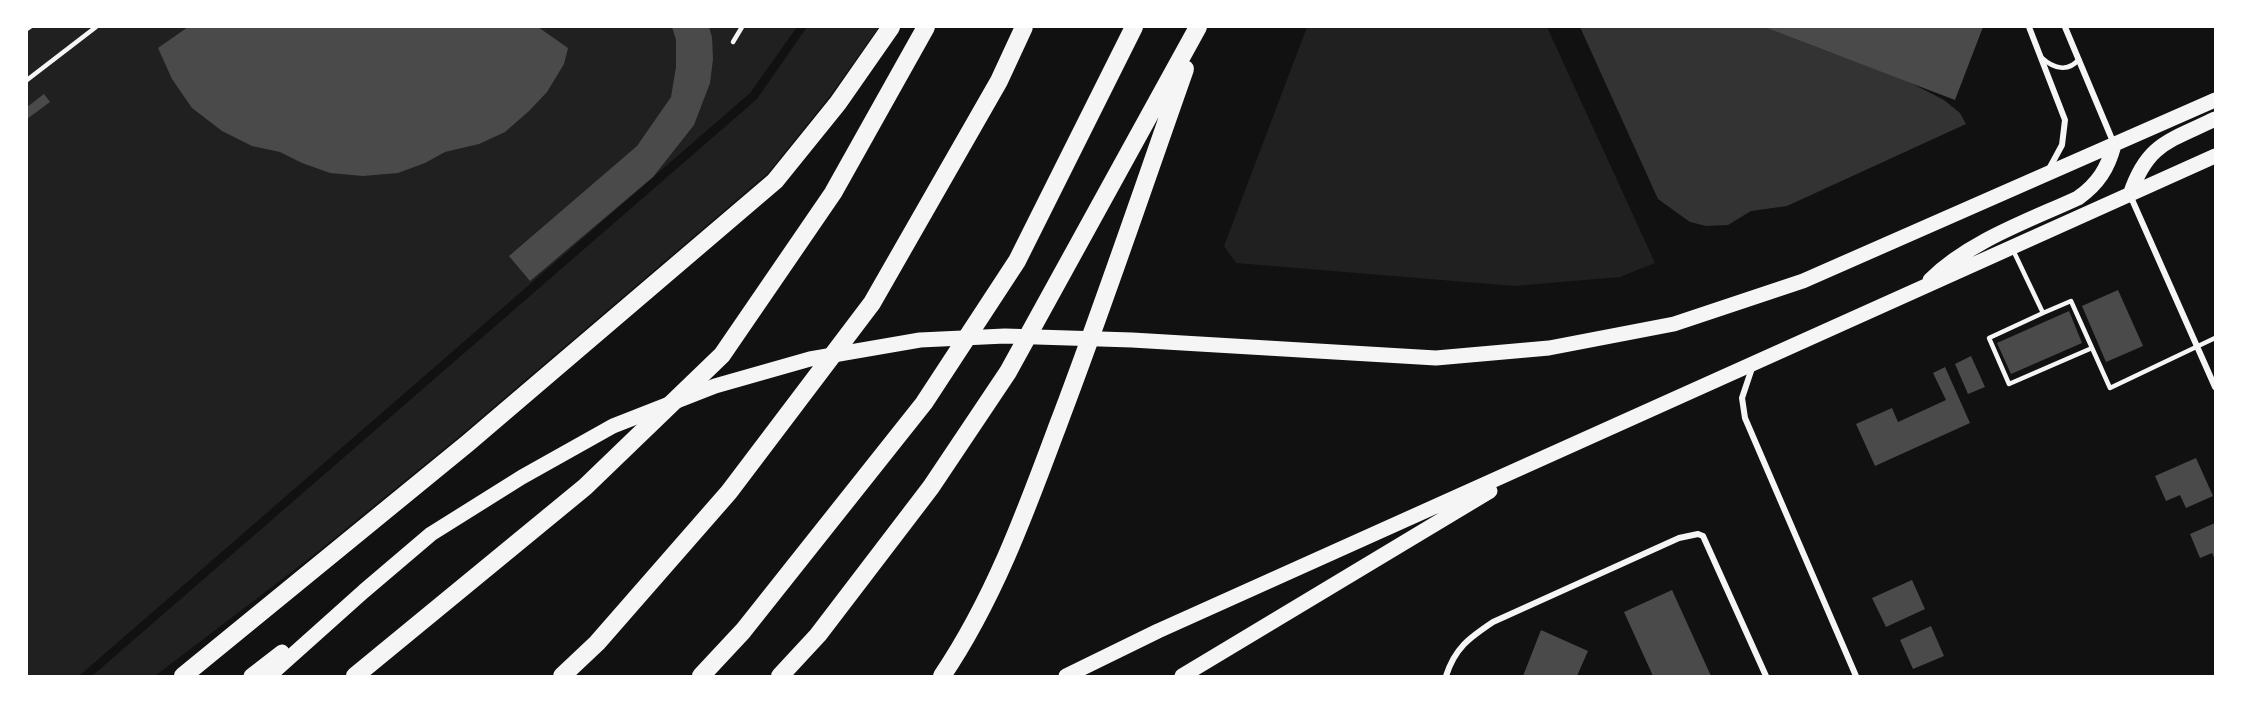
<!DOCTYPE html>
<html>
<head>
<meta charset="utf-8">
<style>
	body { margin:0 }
	#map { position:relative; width:2242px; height:703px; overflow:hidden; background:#111; font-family:"Archivo Narrow",sans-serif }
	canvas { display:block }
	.frame { position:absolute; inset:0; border:28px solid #fff; pointer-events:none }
</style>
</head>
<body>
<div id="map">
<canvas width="2242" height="703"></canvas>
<div class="frame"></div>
</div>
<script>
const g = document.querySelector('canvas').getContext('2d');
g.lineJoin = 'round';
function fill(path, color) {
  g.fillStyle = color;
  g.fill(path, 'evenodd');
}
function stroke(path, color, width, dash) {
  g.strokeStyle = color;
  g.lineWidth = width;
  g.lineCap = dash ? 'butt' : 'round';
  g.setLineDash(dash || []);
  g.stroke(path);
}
const green = new Path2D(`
	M27,27h770l-47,66 -671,583h-52z
	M807,27h72l-49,69 -62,77 -306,261 -147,120 -160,122h-63l665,-577z
	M1307,27h240l108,236 -35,14 -106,9 -278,-23 -12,-17z`);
const water = new Path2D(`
	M1580,27h184l145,55 35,18 16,13 6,11 -179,82 -36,5 -23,14 -22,1 -16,-4 -32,-23z`);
const building = new Path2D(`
	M188,27h350l30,21 -4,16 -17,28 -18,19 -24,21 -26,12 -34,8 -20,11 -27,10 -35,3 -33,-3 -28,-10 -22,-11 -28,-6 -30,-15 -30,-23 -20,-29 -14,-31z
	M672,27h37l3,10 1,22 -3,24 -16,42 -41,52 -123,104 -21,-25 128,-110 34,-49 5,-30v-27z
	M1764,27h219l-28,73z
	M44,94l6,8 -23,17v-12z
	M2118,290l25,56 -37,16 -24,-56z
	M2069,311l13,32 -71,31 -14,-31z
	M1971,356l14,31 -17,7 -13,-30z
	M1945,367l25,56 -95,43 -19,-42 36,-16 6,14 48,-22 -13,-27z
	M2196,458l17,38 -27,12 -6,-13 -14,6 -11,-25z
	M2215,523v37l-3,-7 -12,5 -10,-24z
	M1912,580l13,29 -39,18 -14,-29z
	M1672,590l39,86h-58l-29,-64z
	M1931,626l13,30 -31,13 -13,-29z
	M1541,630l47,21 -11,25h-54z`);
const service = new Path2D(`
	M27,29l3,-2
	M733,42l9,-15
	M2042,58c11,10 26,15 37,1
	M27,80l69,-53
	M2013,250l30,63 28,-12 39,87 105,-50
	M2043,313l-54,25 20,46 83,-36`);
const minor = new Path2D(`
	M2029,27l36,93 -3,25 -13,24
	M2065,27l49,117
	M2130,195l85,192
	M1752,368l-10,30 3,20 111,258
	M1446,676c9,-28 23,-38 47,-54l186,-84 19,-4 5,2 63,140`);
const primary = new Path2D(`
	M2130,195c17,-52 40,-54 85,-76
	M1930,280c40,-39 98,-59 148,-82 20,-14 30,-30 36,-53
	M251,676l31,-24
	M269,676l95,-85 67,-57 91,-57 91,-51 102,-40 95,-27 110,-19 85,-4 127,4 304,18 113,-10 125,-24 129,-43 412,-181
	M1066,676l92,-45 1057,-475
	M1182,676l308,-185`);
const motorway = new Path2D(`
	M183,676l285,-233 307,-262 63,-78 53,-76
	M355,676l230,-189 137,-132 111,-162 93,-166
	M562,676l35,-33 132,-151 143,-189 127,-222 25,-54
	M701,676l42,-45 181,-228 93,-142 117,-234
	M780,676l38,-41 113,-148 77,-115 190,-345
	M942,676c52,-77 84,-165 116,-251 45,-118 85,-237 127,-356`);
fill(green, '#202020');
fill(water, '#333');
fill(building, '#4a4a4a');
stroke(service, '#f5f5f5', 4.5);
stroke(minor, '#f5f5f5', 6);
stroke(primary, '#f5f5f5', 15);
stroke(motorway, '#f5f5f5', 18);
</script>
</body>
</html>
